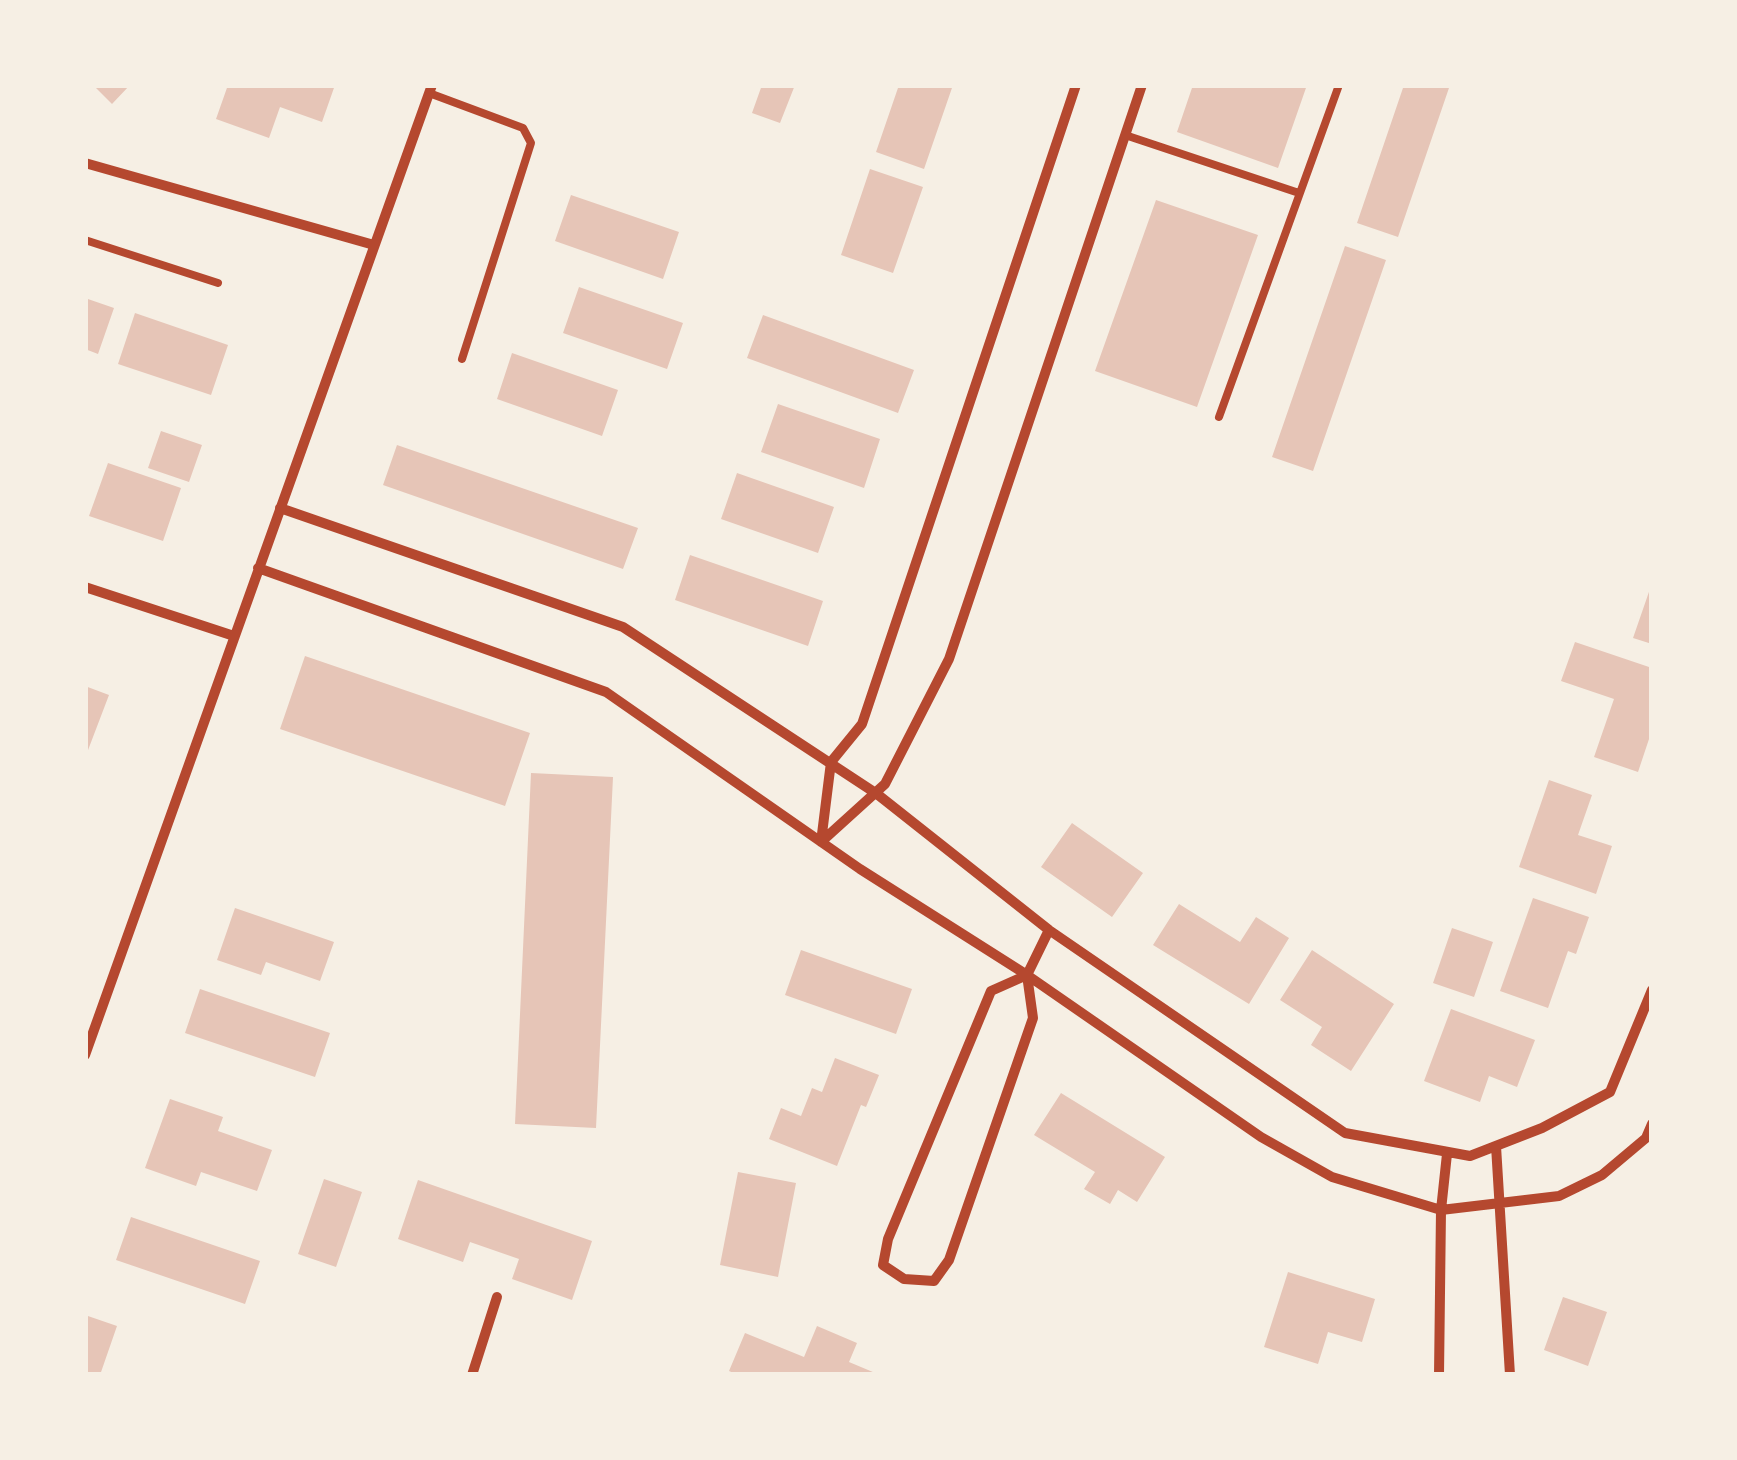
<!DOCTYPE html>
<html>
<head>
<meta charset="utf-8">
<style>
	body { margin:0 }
	#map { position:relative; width:1737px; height:1460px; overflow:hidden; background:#f6efe4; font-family:"Fira Sans Condensed",sans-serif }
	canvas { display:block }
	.frame { position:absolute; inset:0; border:88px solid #f6efe4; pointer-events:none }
</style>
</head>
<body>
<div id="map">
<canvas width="1737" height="1460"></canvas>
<div class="frame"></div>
</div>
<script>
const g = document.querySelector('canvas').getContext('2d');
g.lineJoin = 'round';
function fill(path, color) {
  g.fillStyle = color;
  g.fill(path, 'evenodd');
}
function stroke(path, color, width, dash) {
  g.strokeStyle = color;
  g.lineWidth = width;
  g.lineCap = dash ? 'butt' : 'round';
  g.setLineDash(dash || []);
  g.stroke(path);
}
const building = new Path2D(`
	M93,85h37l-18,19z
	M228,85h107l-13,37 -42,-15 -11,31 -53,-19z
	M762,85h33l-15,38 -28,-10z
	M899,85h54l-29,84 -48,-17z
	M1193,85h114l-29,83 -101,-36z
	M1404,85h46l-52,152 -41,-14z
	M870,169l53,18 -30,86 -52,-18z
	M571,195l108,37 -16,47 -108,-38z
	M1156,200l102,35 -61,172 -102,-36z
	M1345,246l41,14 -73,211 -41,-14z
	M579,287l104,36 -16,46 -104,-36z
	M85,298l29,10 -16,46 -13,-5z
	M135,313l93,32 -17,50 -93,-31z
	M763,315l151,55 -16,43 -151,-55z
	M512,353l106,37 -16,46 -105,-37z
	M778,404l102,35 -16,49 -103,-36z
	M161,431l41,14 -13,37 -41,-14z
	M397,445l241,83 -15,41 -240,-84z
	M108,463l73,25 -18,53 -74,-25z
	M737,473l97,34 -16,46 -97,-34z
	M690,555l133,46 -15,45 -133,-46z
	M1651,586h1v58l-19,-6z
	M1575,642l77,26v62l-14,42 -44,-15 20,-58 -53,-18z
	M305,656l225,77 -25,73 -225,-77z
	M85,686l24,9 -24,63z
	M531,773l82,4 -17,351 -81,-4z
	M1549,780l43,15 -14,40 34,11 -16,48 -77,-27z
	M1072,823l71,50 -31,44 -71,-50z
	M1533,898l56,19 -13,37 -8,-3 -20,57 -48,-17z
	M1179,904l61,38 16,-25 33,21 -40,66 -96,-59z
	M235,908l99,34 -14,39 -54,-19 -5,13 -44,-15z
	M1452,928l41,14 -19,55 -41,-14z
	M801,950l111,39 -16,45 -111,-39z
	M1312,950l82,54 -43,67 -40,-26 11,-18 -42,-27z
	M200,989l130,44 -15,44 -130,-44z
	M1451,1009l84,31 -18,47 -28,-11 -9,26 -56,-21z
	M835,1058l44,17 -13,32 -5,-2 -24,61 -68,-27 12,-31 20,8 11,-28 10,4z
	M1061,1093l104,64 -28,45 -19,-12 -8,14 -26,-15 11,-17 -61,-37z
	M170,1099l53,18 -5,14 54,19 -15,41 -56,-19 -5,14 -51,-18z
	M738,1172l58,11 -18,94 -58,-12z
	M324,1179l38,13 -26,75 -38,-13z
	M418,1180l174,61 -20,59 -60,-21 7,-20 -49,-17 -7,20 -65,-23z
	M131,1217l129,44 -15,43 -129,-44z
	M1288,1272l87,27 -13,43 -34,-10 -10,32 -54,-17z
	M1563,1297l44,15 -19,54 -44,-16z
	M85,1315l32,11 -17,49h-15z
	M817,1326l40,17 -8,19 31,13h-142l-9,-4 16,-38 59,24z`);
const service = new Path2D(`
	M429,93l94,35 8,15 -69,216
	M1125,135l174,58
	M85,240l133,43
	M1219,417l120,-332`);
const minor = new Path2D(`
	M85,163l289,82
	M280,508l343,119 254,167 172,136 296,203 125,23 72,-28 68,-36 42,-102
	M258,568l348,124 254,177 167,106 234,162 71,40 109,33 118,-14 43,-21 44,-37 6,-14
	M85,587l149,49
	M821,842l64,-58 64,-125 193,-574
	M821,842l10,-80 31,-38 214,-639
	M1027,975l6,43 -84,242 -15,21 -30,-2 -21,-14 5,-26 103,-248z
	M1027,975l22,-45
	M85,1055l347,-970
	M1496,1146l14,229
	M472,1375l25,-78
	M1439,1375l2,-165 6,-56`);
fill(building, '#e6c5b7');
stroke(service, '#b5482f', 8);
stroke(minor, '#b5482f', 10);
</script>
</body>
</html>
